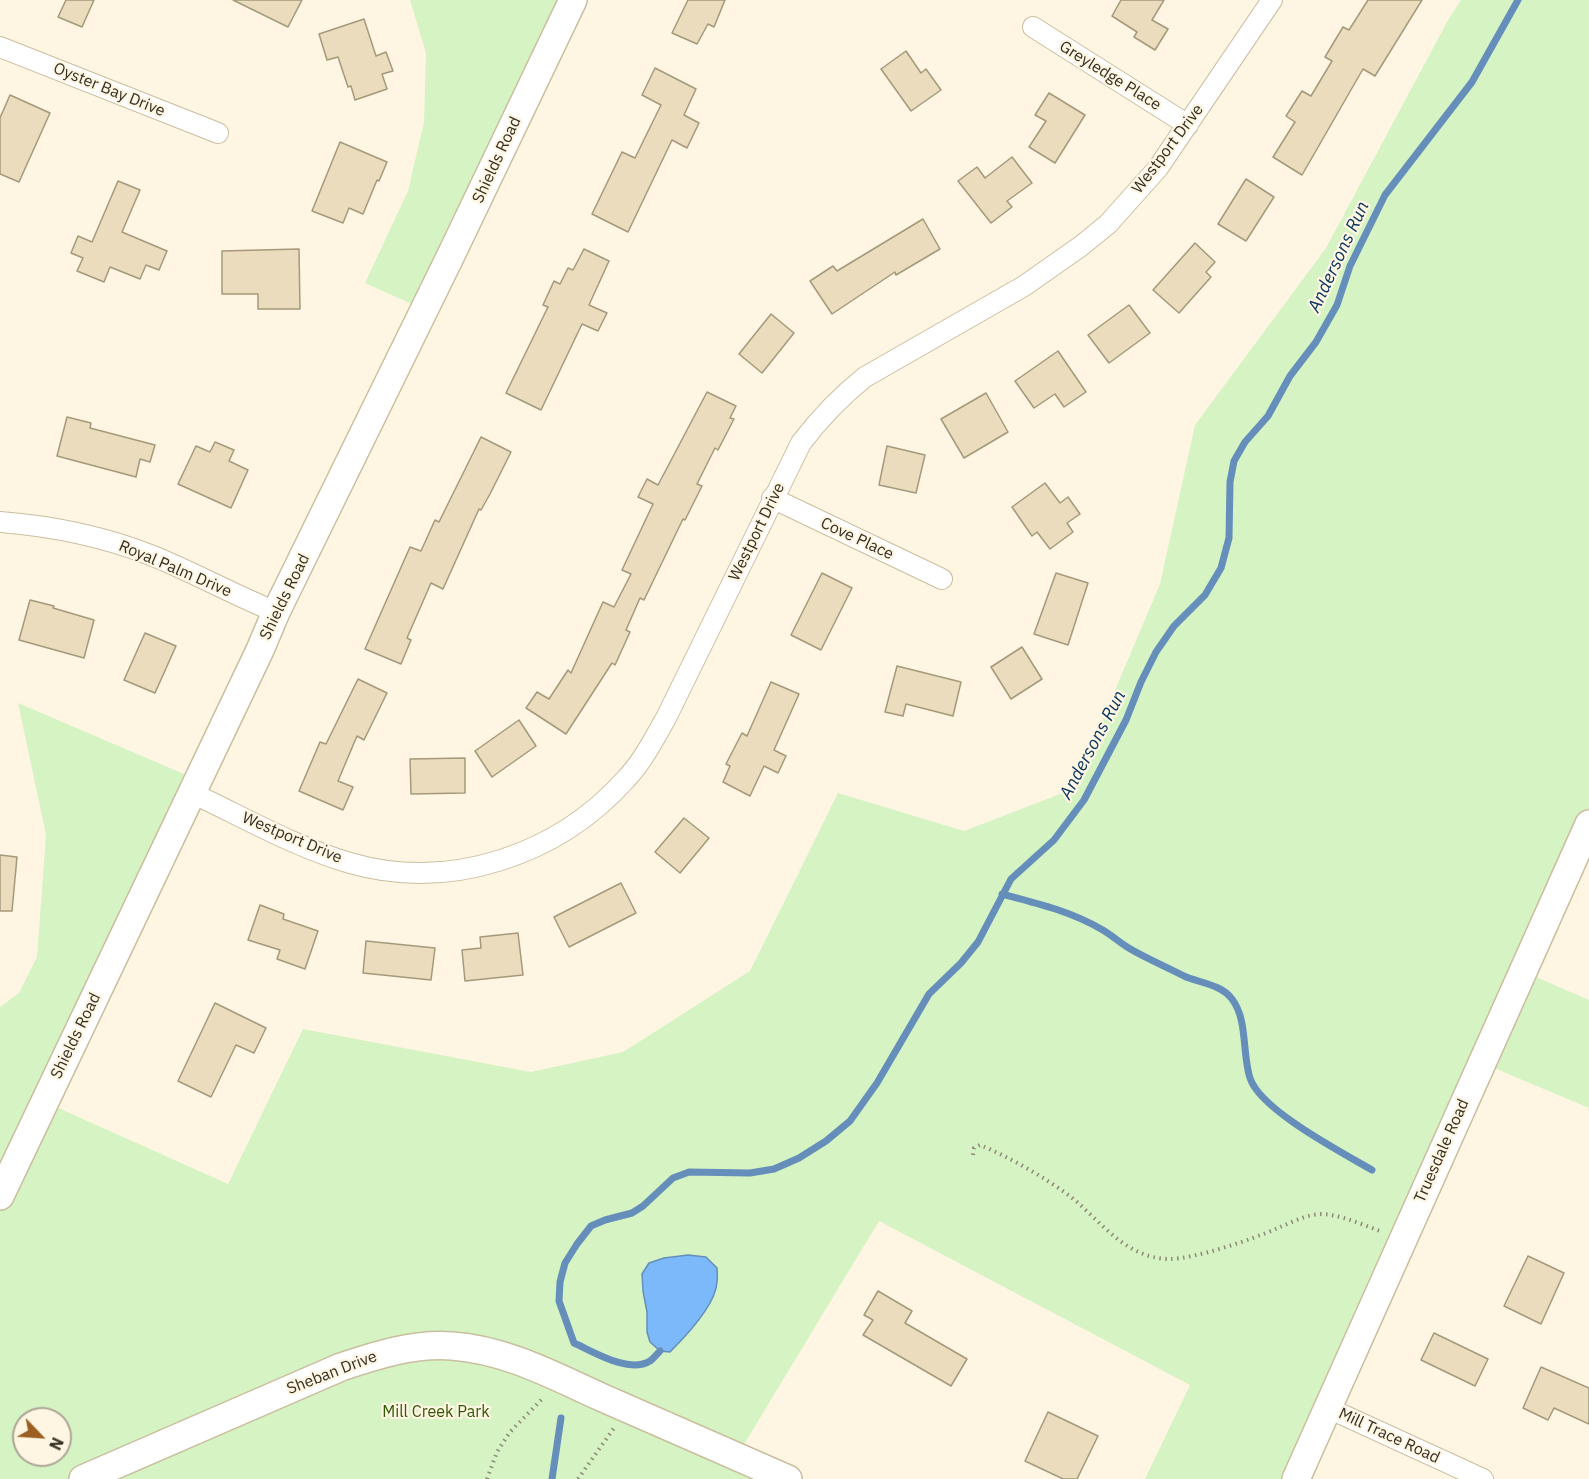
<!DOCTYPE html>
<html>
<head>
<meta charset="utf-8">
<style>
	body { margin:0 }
	#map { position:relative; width:1589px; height:1479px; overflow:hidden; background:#fef6e3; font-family:"IBM Plex Sans",sans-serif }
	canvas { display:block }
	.north { position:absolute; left:12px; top:1407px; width:60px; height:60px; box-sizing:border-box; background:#fef6e3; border:2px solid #ada696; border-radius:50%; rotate:115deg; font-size:16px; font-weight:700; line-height:24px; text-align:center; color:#332e22 }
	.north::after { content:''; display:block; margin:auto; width:21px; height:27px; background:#9b5f22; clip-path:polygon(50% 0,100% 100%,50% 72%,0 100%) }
</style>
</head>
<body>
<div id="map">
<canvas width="1589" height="1479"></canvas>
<div class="north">N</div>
</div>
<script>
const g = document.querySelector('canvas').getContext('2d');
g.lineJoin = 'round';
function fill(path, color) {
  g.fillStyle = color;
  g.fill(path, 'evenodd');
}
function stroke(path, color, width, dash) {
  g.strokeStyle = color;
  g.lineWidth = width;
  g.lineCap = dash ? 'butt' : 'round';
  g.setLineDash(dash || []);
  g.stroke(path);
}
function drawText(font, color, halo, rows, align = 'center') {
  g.font = font + ' "IBM Plex Sans",sans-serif';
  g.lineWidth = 4.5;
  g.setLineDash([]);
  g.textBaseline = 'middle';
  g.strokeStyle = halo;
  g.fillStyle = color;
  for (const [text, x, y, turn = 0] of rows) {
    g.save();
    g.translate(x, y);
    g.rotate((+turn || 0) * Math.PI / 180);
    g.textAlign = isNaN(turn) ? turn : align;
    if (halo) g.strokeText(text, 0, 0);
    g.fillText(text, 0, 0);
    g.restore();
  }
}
const green = new Path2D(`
	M410,0h163l-148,310 -60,-27 43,-92 16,-69 2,-69z
	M1461,0h128v824l-67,147 67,29v108l-107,-45 -186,416h-151l45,-94 -311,-164 -142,235 51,23h-788v-472l19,-14 18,-36 9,-122 -28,-132 180,77 -153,322 183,82 75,-155 228,43 92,-20 127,-81 88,-178 126,38 109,-42 87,-205 35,-159 131,-177 121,-226zM688,1255l18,2 -8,65 -28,30 -23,-20c0,-6 1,-13 0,-20 -2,-21 -9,-29 2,-49l15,-5zM24,1419h36v36h-36z`);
const water = new Path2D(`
	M688,1255l18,2 11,11c0,4 1,9 0,14 -1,23 -31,54 -47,70l-10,-1 -10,-9 -3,-10v-20l-4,-21 -1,-17 7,-11 15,-5z`);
const stream = new Path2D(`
	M1002,894c34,9 68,17 99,35 9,5 17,12 26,18 18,11 38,19 57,29 15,7 37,8 48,23 16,21 10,55 18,79 10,32 93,75 122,92
	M660,1351c-3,3 -7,8 -10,10 -21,13 -56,-9 -76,-18l-15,-42 1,-19 5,-19 12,-19 14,-18 14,-6 27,-7 11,-7 30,-28 16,-6 61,1 24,-4 25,-11 27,-17 24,-20 27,-38 52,-89 32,-31 17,-21 33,-63 43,-39 30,-40 42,-80 15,-38 15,-30 18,-26 31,-31 16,-27 8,-30 1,-56 4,-21 11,-19 23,-26 22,-40 26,-34 21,-37 13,-39 35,-71 87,-113 46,-82
	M552,1479l9,-61`);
const building = new Path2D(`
	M66,0h28l-12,27 -24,-10z
	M233,0h69l-14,27z
	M688,0h37l-11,27 -6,-3 -11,20 -25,-11z
	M1121,0h43l-12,20 16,9 -13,21 -21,-13 3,-5 -25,-16z
	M1368,0h54l-47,76 -12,-7 -61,106 -29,-18 22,-35 -9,-6 16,-25 9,5 21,-35 -7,-4 18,-30 6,3z
	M364,19l12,37 10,-4 7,19 -11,3 5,15 -32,11 -4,-14 -3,1 -10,-30 -11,3 -8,-26z
	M906,51l15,22 5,-4 15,21 -30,21 -30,-42z
	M655,68l41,21 -12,26 15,8 -12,25 -15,-8 -44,92 -36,-18 30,-62 13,6 26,-53 -19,-10z
	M1049,93l36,22 -30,48 -26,-16 17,-26 -11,-6z
	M10,95l40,18 -31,69 -19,-8v-56z
	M340,142l47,20 -8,19 -2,-1 -14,34 -14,-6 -6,15 -31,-12z
	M1012,157l20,26 -25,18 5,6 -21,16 -33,-42 19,-14 8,11z
	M1246,179l28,18 -28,44 -28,-17z
	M118,181l22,9 -18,42 45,19 -8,19 -13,-5 -6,14 -30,-12 -6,15 -27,-11 6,-13 -12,-5 7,-17 14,6z
	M923,219l17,30 -44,26 -1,-3 -63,42 -22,-33 23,-15 4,5z
	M1195,243l20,19 -9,10 5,5 -32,36 -26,-23z
	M299,249l1,60h-42v-15h-36v-43z
	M584,249l25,12 -20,44 18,8 -9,18 -16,-7 -41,86 -35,-17 42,-86 -5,-2 11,-24 6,3 8,-16 5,2z
	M1129,305l21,28 -41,30 -21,-28z
	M771,314l23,19 -32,40 -23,-19z
	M1058,351l28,41 -22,15 -9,-13 -21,14 -19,-27z
	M707,392l29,14 -6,12 4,1 -16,31 -3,-2 -18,36 5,2 -17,34 -2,-1 -39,81 -4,-2 -14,32 4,2 -15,33 -3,-2 -46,71 -40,-26 11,-16 12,7 19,-29 3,3 32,-71 11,5 17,-33 -9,-4 31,-66 -15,-7 9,-18 11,6z
	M986,393l22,39 -44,26 -23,-39z
	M67,417l24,6 -1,5 65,17 -5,17 -10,-3 -4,18 -79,-21z
	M481,437l30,15 -21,42 -9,16 -2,-1 -36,80 -12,-6 -24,55 4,2 -10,24 -36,-15 45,-102 11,4 14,-31 4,2z
	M215,442l19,8 -5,11 19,9 -17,38 -53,-24 18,-38 14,6z
	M887,446l38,9 -9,38 -37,-8z
	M1045,483l15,20 8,-6 12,17 -13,9 6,9 -23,17 -13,-17 -5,4 -20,-29z
	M822,573l30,15 -31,62 -30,-15z
	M1056,573l32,10 -20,62 -34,-11z
	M30,600l24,6 -1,2 41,12 -10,38 -65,-18z
	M145,633l31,13 -21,47 -31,-13z
	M1022,647l20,32 -31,20 -20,-32z
	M897,666l64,16 -8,34 -47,-12 -3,12 -18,-4z
	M358,679l29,14 -23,47 -7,-4 -19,45 15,6 -10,23 -44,-19 21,-49 6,2z
	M771,682l28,12 -25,56 12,6 -8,17 -14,-7 -14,30 -27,-14 7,-16 -4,-2 16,-31 5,3z
	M519,720l17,26 -44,31 -17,-26z
	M465,758v35l-54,1 -1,-35z
	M684,818l25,20 -29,35 -25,-21z
	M0,855l17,2 -5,54h-12z
	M621,883l15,30 -67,34 -15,-30z
	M260,905l24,9 -1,5 35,12 -13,38 -28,-10 3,-9 -32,-10z
	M518,933l5,42 -58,6 -3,-31 19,-2 -1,-11z
	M366,941l69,7 -4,32 -68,-7z
	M215,1003l51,25 -12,25 -18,-8 -25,52 -33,-16z
	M1528,1256l36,17 -23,51 -37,-18z
	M878,1291l34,20 -7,12 62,36 -16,27 -88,-51 10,-15 -9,-5z
	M1434,1333l54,26 -13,27 -54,-26z
	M1541,1367l48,21v36l-35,-16 -6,12 -25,-12z
	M1048,1412l50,24 -21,43h-14l-38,-18z`);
const path = new Path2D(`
	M973,1155l1,-7 6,-3c29,12 66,33 91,52 31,25 54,61 98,62 26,0 84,-20 109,-31 17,-7 34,-17 53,-13 17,3 35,11 52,17
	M487,1479l10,-27 13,-20 34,-35
	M578,1479l36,-51`);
const street = new Path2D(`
	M1033,27l155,98
	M0,47l218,86
	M772,498l170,81
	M0,522c52,4 105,15 153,34 42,17 81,39 123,56
	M192,793c51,24 103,54 158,70 100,29 208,-8 276,-84 17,-18 28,-40 40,-61l135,-275c19,-25 39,-46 64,-66l159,-91 57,-40 27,-22 50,-56 114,-168
	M1328,1408l155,71`);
const secondary = new Path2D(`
	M0,1196l260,-546 16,-38 176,-359 121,-253
	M83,1479l258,-112c36,-12 73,-24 111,-21 55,4 102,30 151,52 62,27 123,54 185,81
	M1296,1479l293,-655`);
const streetNames = [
	["Greyledge Place",1110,76,32],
	["Oyster Bay Drive",109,90,22],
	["Westport Drive",1168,149,-53],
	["Shields Road",497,160,-65],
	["Westport Drive",757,532,-64],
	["Cove Place",857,539,25],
	["Royal Palm Drive",175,569,23],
	["Shields Road",285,597,-64],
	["Westport Drive",292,838,23],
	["Shields Road",76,1036,-64],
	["Truesdale Road",1442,1151,-66],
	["Sheban Drive",332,1373,-21],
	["Mill Trace Road",1389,1436,25]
];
const parkNames = [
	["Mill Creek Park",436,1412]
];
const waterNames = [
	["Andersons Run",1339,257,-65],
	["Andersons Run",1093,745,-62]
];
fill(green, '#d6f3c4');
fill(water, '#7bb9fb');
stroke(water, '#658fba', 1.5);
stroke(stream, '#658fba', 7);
fill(building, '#eadcbc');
stroke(building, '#a6997b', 1.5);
stroke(street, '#cbbe9f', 22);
stroke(secondary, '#cbbe9f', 30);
stroke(path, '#8f8879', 4, [1.5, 4.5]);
stroke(street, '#fff', 20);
stroke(secondary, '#fff', 27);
drawText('16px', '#332e22', '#fef6e3', streetNames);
drawText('16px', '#315803', '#fef6e3', parkNames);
drawText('italic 18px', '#093760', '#fef6e3', waterNames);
</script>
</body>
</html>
